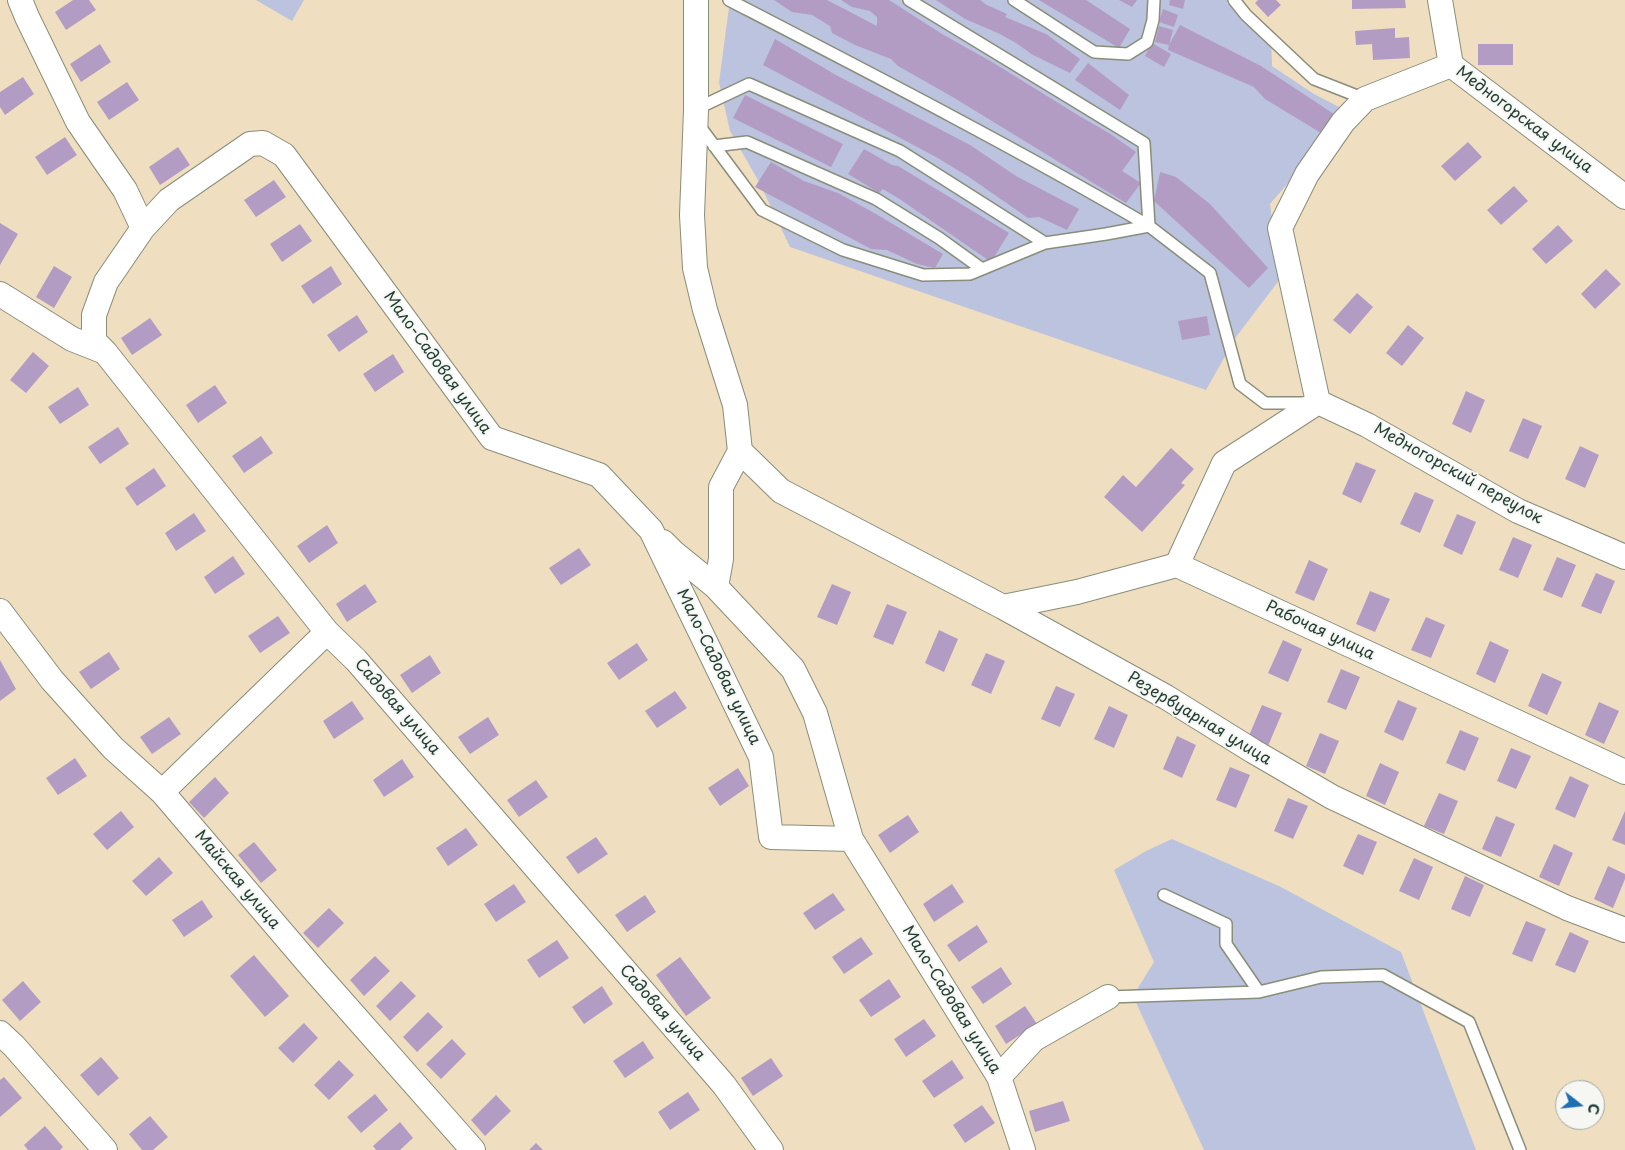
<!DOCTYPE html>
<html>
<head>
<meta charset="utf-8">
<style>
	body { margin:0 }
	#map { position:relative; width:1625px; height:1150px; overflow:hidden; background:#f0dec0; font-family:"Playpen Sans",sans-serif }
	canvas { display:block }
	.north { position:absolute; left:1555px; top:1080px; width:50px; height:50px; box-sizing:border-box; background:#f6f6f2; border:1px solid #a0aca6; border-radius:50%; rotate:106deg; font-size:14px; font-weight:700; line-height:20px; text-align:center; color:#1f3d34 }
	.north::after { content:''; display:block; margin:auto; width:18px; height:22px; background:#1f6fb2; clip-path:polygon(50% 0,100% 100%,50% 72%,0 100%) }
</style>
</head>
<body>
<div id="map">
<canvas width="1625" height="1150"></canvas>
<div class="north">С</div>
</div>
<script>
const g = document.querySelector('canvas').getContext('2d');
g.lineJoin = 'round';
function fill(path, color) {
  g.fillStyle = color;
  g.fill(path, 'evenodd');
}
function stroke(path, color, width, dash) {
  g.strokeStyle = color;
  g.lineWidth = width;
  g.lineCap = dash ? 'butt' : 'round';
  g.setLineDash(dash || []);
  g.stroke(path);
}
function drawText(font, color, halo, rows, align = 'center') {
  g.font = font + ' "Playpen Sans",sans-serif';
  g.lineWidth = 4;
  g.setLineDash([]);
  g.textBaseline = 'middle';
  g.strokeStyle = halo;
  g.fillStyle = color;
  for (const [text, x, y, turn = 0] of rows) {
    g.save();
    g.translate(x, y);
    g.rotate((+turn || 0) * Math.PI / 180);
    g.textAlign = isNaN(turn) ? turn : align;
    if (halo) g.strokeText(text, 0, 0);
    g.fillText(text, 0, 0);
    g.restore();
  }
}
const industrial = new Path2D(`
	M256,0h48l-12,21z
	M730,0h497v3l44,34 1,29 42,28 25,13 -1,18 -68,79 10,75 -44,58 -30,53 -416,-143 -31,-65 -29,-51 -11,-49z
	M1172,839l109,48 120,65 75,198h-272l-71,-154 21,-34 -40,-92 32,-19z`);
const building = new Path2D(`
	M73,0h16l7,10 -30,20 -11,-18z
	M774,0h53l50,26v-9l-7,-6 -18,-4 -11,-7h48l53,34 50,28 89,55 28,16 27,19 -14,19 19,12 -15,20 -175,-107 -53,-30 -7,-7 -36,-14 -23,-12 -2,-7 -18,-11 -20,-3z
	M936,0h44l7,5 20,9 -2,3 41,17 34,25 -10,14 -37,-18 -17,-12 -16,-9 -35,-15z
	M1039,0h47l44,29 -11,19z
	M1119,0h18l-5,7z
	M1170,0h15l-2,9 -14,-4z
	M1258,0h18l5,5 -13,12 -13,-14z
	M1352,0h53l1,8 -54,1z
	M1163,9l15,6 -4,12 -15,-5z
	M1180,25l81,41 73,48 -13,19 -56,-34 -11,-12 -86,-37 1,-5 -14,-3 4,-16 14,4 -4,15z
	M1395,28v10l14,-1 1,21 -37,2 -1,-16 -16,1 -1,-14z
	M775,39l61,36 134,70 46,31 63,33 -12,21 -28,-13 -11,1 -59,-41 -33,-20 -173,-92z
	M1152,43l19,11 -7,13 -19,-11z
	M100,44l11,18 -30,20 -11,-18z
	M1478,44h35v21h-35z
	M1088,63l41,32 -9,15 -45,-30z
	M23,77l11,17 -29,21 -5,-8v-15z
	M127,82l12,18 -30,20 -12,-18z
	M745,95l98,49 -12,23 -98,-49z
	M65,137l12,18 -30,20 -12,-18z
	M1468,142l14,15 -27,24 -14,-15z
	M178,147l12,18 -30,20 -11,-18z
	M864,149l28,16 6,1 111,67 -18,29 -90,-62 -18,-11 -4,4 -31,-19z
	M771,162l33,19 34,12 38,21 67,40 -8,14 -18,-4 -30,-14 -16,-1 -116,-62z
	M1160,172l16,5 34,27 58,64 -19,20 -95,-87z
	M274,180l12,17 -30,20 -12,-17z
	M1514,186l14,15 -27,24 -14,-15z
	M0,223l18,11 -18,31z
	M300,224l12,17 -30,21 -12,-18z
	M1558,225l15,16 -27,23 -14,-15z
	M54,266l18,11 -18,31 -18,-11z
	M331,266l11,18 -29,20 -12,-18z
	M1606,269l15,15 -26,25 -14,-15z
	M1357,293l16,14 -23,27 -17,-14z
	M357,315l11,17 -29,20 -12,-17z
	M1207,316l3,19 -28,5 -4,-19z
	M150,318l12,17 -30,20 -11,-17z
	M1408,325l16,13 -22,28 -16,-13z
	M33,352l16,14 -23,27 -16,-13z
	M393,354l11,18 -29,20 -12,-18z
	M215,385l12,18 -29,20 -12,-18z
	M78,387l11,18 -29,19 -12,-17z
	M1466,391l19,9 -14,33 -19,-9z
	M1523,418l19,8 -14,33 -19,-8z
	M118,427l11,17 -29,20 -12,-17z
	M261,436l12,17 -29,20 -12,-17z
	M1580,446l19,9 -14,33 -20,-9z
	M1171,448l23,21 -13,14 4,2 -43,47 -38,-35 19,-22 13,12z
	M1356,462l20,8 -15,33 -19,-9z
	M154,468l12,18 -29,20 -12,-18z
	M1415,492l19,8 -14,33 -20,-9z
	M194,513l12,18 -30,20 -11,-18z
	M1457,514l19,8 -14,33 -19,-9z
	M327,525l11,18 -29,20 -12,-17z
	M1513,537l19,8 -14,33 -19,-8z
	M579,548l12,17 -30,20 -12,-17z
	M233,556l12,18 -30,20 -11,-17z
	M1557,557l19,8 -14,33 -19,-8z
	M1309,560l19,9 -14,32 -19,-8z
	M1596,573l19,8 -14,33 -20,-8z
	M365,584l12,18 -30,20 -11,-18z
	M832,584l19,8 -14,33 -20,-8z
	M1370,591l20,8 -15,33 -19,-8z
	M887,604l20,8 -14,33 -20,-8z
	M278,616l12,17 -30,20 -12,-17z
	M1426,617l19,8 -14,33 -20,-8z
	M939,630l19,9 -14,33 -19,-9z
	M1283,640l19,9 -14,33 -20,-9z
	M1490,641l19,9 -14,33 -19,-9z
	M637,643l11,17 -29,20 -12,-17z
	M109,652l11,17 -29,20 -12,-17z
	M986,653l19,8 -14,33 -20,-9z
	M430,655l11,18 -29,20 -12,-18z
	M0,660l16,29 -16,12z
	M1341,669l19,8 -14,33 -19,-8z
	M1542,673l20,9 -15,33 -19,-9z
	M1056,686l19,8 -15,33 -19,-8z
	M675,691l12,17 -30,20 -12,-17z
	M1398,700l19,8 -14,33 -19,-9z
	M352,701l12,18 -30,20 -11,-18z
	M1599,702l20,9 -15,33 -19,-9z
	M1262,705l20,8 -14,33 -20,-8z
	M1109,706l19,9 -14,33 -20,-9z
	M169,717l12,17 -29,20 -12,-17z
	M488,717l11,18 -29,19 -12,-17z
	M1460,730l19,8 -14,33 -19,-8z
	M1320,733l19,8 -14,33 -19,-8z
	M1177,736l19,9 -14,33 -19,-9z
	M1511,748l20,8 -15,33 -19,-8z
	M75,758l12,18 -29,19 -12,-17z
	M402,759l12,18 -30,20 -11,-17z
	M1380,763l19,9 -14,33 -19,-9z
	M1230,767l20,8 -14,33 -20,-8z
	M738,768l11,18 -29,20 -12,-18z
	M1570,776l19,9 -14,33 -20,-9z
	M215,777l14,16 -25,25 -15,-16z
	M536,780l12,17 -29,20 -12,-17z
	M1439,793l19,8 -14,33 -20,-8z
	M1288,798l20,8 -15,33 -19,-8z
	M121,811l13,16 -27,23 -14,-16z
	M1625,811v34l-13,-5z
	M908,815l11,17 -29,21 -12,-18z
	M1496,816l19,8 -14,33 -19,-8z
	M466,828l12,17 -30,21 -12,-18z
	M1358,834l19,8 -14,33 -20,-9z
	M596,837l12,17 -30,20 -12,-17z
	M254,842l23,28 -16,13 -23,-28z
	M1554,844l19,9 -14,33 -20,-9z
	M159,857l14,16 -27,23 -14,-15z
	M1414,858l19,9 -14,33 -20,-9z
	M1608,866l17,8v5l-12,29 -19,-9z
	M1465,876l19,9 -14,32 -19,-8z
	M514,884l12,18 -30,20 -12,-18z
	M952,884l12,18 -30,20 -11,-18z
	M833,893l12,17 -30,20 -12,-17z
	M645,895l11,17 -29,20 -12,-17z
	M202,900l11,17 -29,20 -12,-17z
	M329,908l15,15 -26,25 -15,-15z
	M1526,921l20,8 -14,33 -20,-8z
	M977,925l11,17 -29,20 -12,-17z
	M1570,932l19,9 -14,32 -20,-8z
	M861,937l12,17 -29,20 -12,-17z
	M557,940l12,18 -30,20 -12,-18z
	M254,955l35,41 -24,21 -35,-41z
	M375,956l15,15 -26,25 -14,-16z
	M680,957l31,41 -25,18 -30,-41z
	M1001,967l11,17 -29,20 -12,-17z
	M889,979l12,18 -30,20 -12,-17z
	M23,981l18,21 -21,19 -18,-21z
	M401,981l15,15 -26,25 -14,-15z
	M602,986l11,18 -29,20 -12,-17z
	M1025,1006l12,18 -31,20 -11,-18z
	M428,1012l15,15 -26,25 -14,-15z
	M924,1019l12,17 -30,21 -12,-18z
	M304,1023l14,15 -25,25 -15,-15z
	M452,1039l14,15 -25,25 -15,-15z
	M643,1041l11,17 -29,20 -12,-17z
	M101,1057l18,21 -21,18 -18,-21z
	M771,1058l12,18 -30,20 -12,-18z
	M339,1060l15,15 -25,25 -15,-15z
	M952,1060l12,18 -30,20 -12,-17z
	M4,1077l18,21 -22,19v-37z
	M688,1092l12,18 -30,20 -12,-18z
	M375,1094l13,16 -27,23 -14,-16z
	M496,1095l15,16 -26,25 -14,-16z
	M1063,1101l7,20 -35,11 -6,-21z
	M982,1105l13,18 -30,20 -12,-18z
	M150,1116l18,21 -15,13h-11l-13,-16z
	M400,1122l13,16 -13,12h-24l-3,-4z
	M45,1126l18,21 -3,3h-32l-4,-5z
	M536,1143l7,7h-14z`);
const service = new Path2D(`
	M909,0l235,143 5,83 61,47 30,111 25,19h44
	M1014,0l80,52 34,2 19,-12 6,-22 1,-20
	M1234,0l12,15 68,64 51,20
	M696,109l53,-25 151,67 145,92
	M698,124l64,86 81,40 80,25 47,-1 75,-31 61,-9 43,-8c-137,-80 -279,-153 -420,-226
	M714,146l33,-4 129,57 63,39 43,31
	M1164,895l62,29v20l33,48
	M1108,997l151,-5 62,-15 62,-2 86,47 51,128`);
const minor = new Path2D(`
	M20,0l7,17 51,105 47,68 18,38 26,-28 81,-56 13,-1 21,12 208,283 107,37 52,55 110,227 10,80 80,2 148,238 24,73
	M696,0v110l-4,105 3,53 10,42 30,95 5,46 -19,36v72l-5,28
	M1440,0l11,65 174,132
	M0,294l72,45 33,13 222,280 29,28 368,425 47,65
	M105,352l-11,-11v-26l12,-33 37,-54
	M1318,402l-38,-174 27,-54 36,-52 22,-23 86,-34
	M1318,402l49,23 151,86 107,46
	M740,451l41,40 222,116 163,90 87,54 79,46 235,111 58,22
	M663,542l10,10 43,35 77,82 22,44 36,126
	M1177,565l47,-102 94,-61
	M1003,607l74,-15 100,-27 448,207
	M0,611l52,69 61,68 49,44 152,178 159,180
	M162,792l165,-160
	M0,1033l14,13 91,104
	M999,1077l35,-38 74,-42`);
const streetNames = [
	["Медногорская улица",1524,120,37],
	["Мало-Садовая улица",437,363,54],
	["Медногорский переулок",1458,474,29],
	["Рабочая улица",1320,631,25],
	["Мало-Садовая улица",718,667,64],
	["Садовая улица",397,707,49],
	["Резервуарная улица",1199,719,31],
	["Майская улица",237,880,50],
	["Мало-Садовая улица",951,1000,58],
	["Садовая улица",662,1013,49]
];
fill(industrial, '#bbc3de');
fill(building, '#b39cc4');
stroke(service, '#888e7a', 14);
stroke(minor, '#888e7a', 26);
stroke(service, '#fff', 11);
stroke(minor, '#fff', 24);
drawText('16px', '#1f3d34', '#f6f6f2', streetNames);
</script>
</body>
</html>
